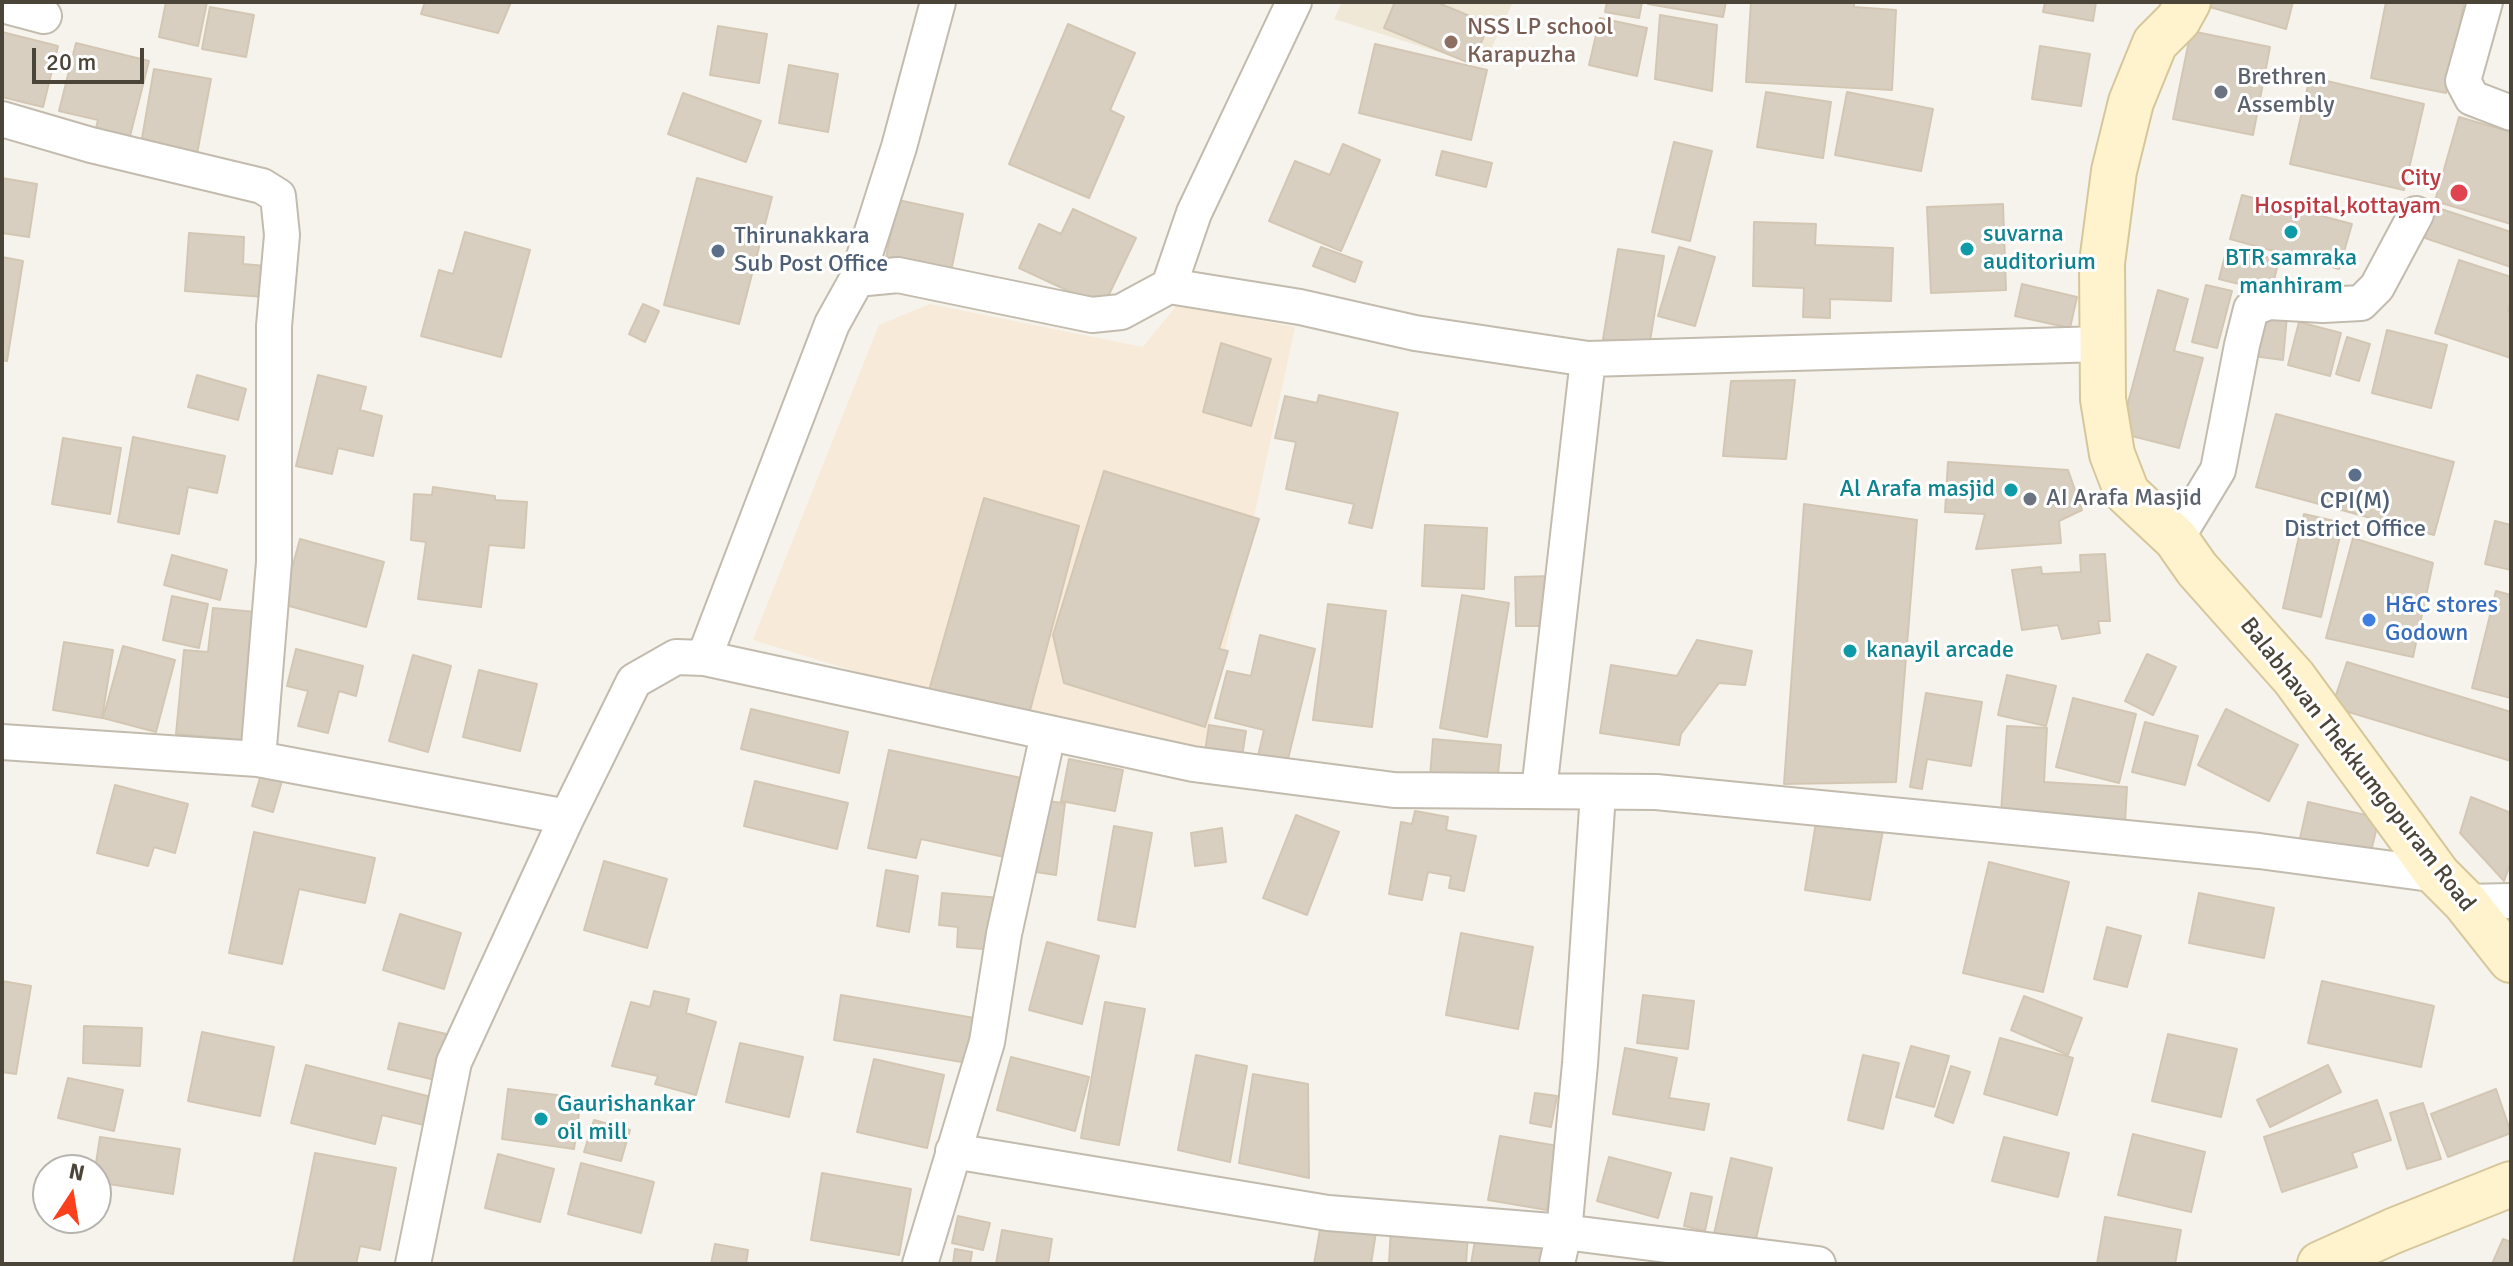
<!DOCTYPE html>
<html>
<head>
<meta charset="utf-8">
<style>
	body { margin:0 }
	#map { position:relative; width:2513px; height:1266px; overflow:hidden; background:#f6f3ec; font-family:Signika,sans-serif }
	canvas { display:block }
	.frame { position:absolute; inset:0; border:4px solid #4b4439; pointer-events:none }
	.north { position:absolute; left:32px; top:1154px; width:80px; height:80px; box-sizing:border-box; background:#fff; border:2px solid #b7b4b0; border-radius:50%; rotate:12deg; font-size:22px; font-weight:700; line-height:32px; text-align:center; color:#4b4439 }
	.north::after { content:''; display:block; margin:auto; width:28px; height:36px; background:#fc3f1d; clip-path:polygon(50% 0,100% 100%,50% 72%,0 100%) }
	.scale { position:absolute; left:32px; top:48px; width:112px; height:36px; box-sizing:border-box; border:4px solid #4b4439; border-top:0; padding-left:10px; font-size:24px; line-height:28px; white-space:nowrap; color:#4b4439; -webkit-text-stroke:6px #fff; paint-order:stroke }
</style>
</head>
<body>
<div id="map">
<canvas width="2513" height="1266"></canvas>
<div class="frame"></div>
<div class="north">N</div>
<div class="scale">20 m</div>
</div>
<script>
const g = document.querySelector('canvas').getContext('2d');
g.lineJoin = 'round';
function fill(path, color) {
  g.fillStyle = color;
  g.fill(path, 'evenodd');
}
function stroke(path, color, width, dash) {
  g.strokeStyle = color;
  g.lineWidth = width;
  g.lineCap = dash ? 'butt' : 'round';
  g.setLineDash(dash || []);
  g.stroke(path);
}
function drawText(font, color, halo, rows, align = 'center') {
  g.font = font + ' Signika,sans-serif';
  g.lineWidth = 6;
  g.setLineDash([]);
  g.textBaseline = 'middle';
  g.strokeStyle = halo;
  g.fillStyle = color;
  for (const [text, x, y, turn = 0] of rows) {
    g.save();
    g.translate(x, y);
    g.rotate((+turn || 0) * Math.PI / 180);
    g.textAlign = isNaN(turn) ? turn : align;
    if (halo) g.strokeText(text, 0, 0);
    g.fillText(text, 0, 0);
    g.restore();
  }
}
const commercial = new Path2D(`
	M930,304l213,43 34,-42 118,22 -91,421 -304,-63 -147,-45 126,-315z`);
const education = new Path2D(`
	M1342,2h171l-30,64 -149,-47z`);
const building = new Path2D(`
	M166,2h41l-9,44 -39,-9z
	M425,2h86l-13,31 -77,-19z
	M1395,2h41l53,22 -17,40 -88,-36z
	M1607,2h35l-3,16 -34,-6z
	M1648,2h78l-3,15 -75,-13z
	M1751,2h103v5l42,3 -4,80 -146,-8z
	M2045,2h51l-3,19 -50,-9z
	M2204,2h89l-7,27 -83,-24z
	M2386,2h78l-18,91 -75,-15z
	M210,7l44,8 -8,42 -44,-8z
	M1660,15l57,10 -5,66 -57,-12z
	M1600,18l47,10 -10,48 -48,-11z
	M1068,24l67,29 -25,57 14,7 -35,81 -80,-34z
	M718,26l49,8 -8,49 -49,-8z
	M2191,31l79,16 -17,88 -80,-16z
	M2,32l56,14 -15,61 -41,-10z
	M76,43l73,18 -20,79 -34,-8 3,-12 -39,-9z
	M1375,44l112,26 -16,70 -112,-27z
	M2040,46l50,8 -9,52 -49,-7z
	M789,65l49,9 -10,58 -49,-9z
	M154,69l57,10 -14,75 -56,-10z
	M2310,77l114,27 -20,86 -114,-26z
	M1766,92l65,10 -8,56 -66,-11z
	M1847,92l86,17 -12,62 -86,-16z
	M683,93l78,28 -15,41 -78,-28z
	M2459,117l52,15v92l-76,-23z
	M1674,142l38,9 -22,90 -38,-9z
	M1343,144l37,16 -39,91 -72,-30 26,-60 35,14z
	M1442,151l50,12 -6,24 -50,-12z
	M2,178l35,6 -8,53 -27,-4z
	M697,178l75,19 -33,127 -75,-19z
	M2242,195l110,29 -13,45 -109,-30z
	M898,200l65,14 -13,62 -65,-14z
	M2003,204l3,86 -75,3 -4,-86z
	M2435,207l76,25v35l-86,-29z
	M1073,209l63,29 -33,69 -84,-39 20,-44 22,10z
	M1754,222l62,2 -1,21 78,3 -2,53 -61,-2v19l-27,-1 1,-29 -51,-2z
	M465,232l65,18 -29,107 -80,-21 18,-66 14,4z
	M189,233l55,4 -1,27 23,2 -2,31 -79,-6z
	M1321,247l41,15 -7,20 -42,-16z
	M1679,247l36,10 -20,69 -37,-10z
	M2227,248l52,12 -8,32 -52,-13z
	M1618,249l46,7 -15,91 -46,-8z
	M2,257l21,4 -16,100 -5,-1z
	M2459,260l52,17v25l-3,9 3,1v46l-76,-25z
	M2022,284l55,13 -7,31 -55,-12z
	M2206,285l26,6 -15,57 -25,-6z
	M2158,290l30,9 -14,52 29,7 -24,90 -59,-15z
	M643,304l16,7 -14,31 -16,-8z
	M2258,313l29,3 -4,44 -30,-4z
	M2299,322l42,11 -11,43 -42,-11z
	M2387,330l60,15 -16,63 -59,-15z
	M2347,337l23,7 -11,37 -23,-7z
	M1221,343l50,16 -20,67 -48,-14z
	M197,375l49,14 -8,31 -50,-13z
	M318,375l48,12 -6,23 22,6 -9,40 -35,-8 -6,26 -36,-8z
	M1795,380l-9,79 -63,-3 8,-75z
	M1319,395l79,18 -26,115 -23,-5 5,-19 -68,-15 10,-47 -21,-4 10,-42 32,7z
	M2276,414l178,48 -20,73 -178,-48z
	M133,437l92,19 -8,37 -29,-6 -9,47 -61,-12z
	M63,438l58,10 -11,66 -58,-10z
	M1948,462l120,8 14,40 -23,11 2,22 -85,6 9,-35 -40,-2z
	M1104,471l155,48 -40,130 9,2 -23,76 -141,-44 -11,-48z
	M433,487l62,9v4l32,2 -3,46 -35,-3 -8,62 -63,-8 8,-57 -15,-2 3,-46 18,1z
	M984,498l95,28 -51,192 -100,-24z
	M1804,504l113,16 -21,262 -112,2z
	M2304,514l39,9 -22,94 -38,-9z
	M2495,521l16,4v45l-26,-6z
	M1425,525l62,3 -3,61 -62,-3z
	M2353,538l80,25 -20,94 -87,-19z
	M300,539l84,23 -18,65 -84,-23z
	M2105,554l5,67h-12l2,12 -38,6 -4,-14 -36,5 -10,-60 29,-3 1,7 39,-2 -1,-17z
	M172,555l55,15 -7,30 -56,-15z
	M1553,576v50h-37l-1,-49z
	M2496,591l15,4v103l-39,-10z
	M1462,595l47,8 -22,134 -47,-9z
	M172,596l36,8 -9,44 -36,-8z
	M1328,604l58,7 -14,116 -59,-7z
	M213,608l43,4 -12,128 -68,-6 8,-84 24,2z
	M1260,635l55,14 -28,114 -29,-7 6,-26 -49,-12 12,-47 24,5z
	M1697,640l55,11 -7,34 -26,-2 -38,51 -2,11 -79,-12 11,-68 66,11z
	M64,642l49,8 -11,68 -49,-8z
	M123,646l52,14 -19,72 -53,-14z
	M296,649l67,17 -7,30 -17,-5 -11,42 -30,-7 10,-35 -21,-5z
	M2147,654l29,13 -23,48 -28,-14z
	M413,655l38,11 -23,86 -39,-11z
	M2347,662l164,50v49l-179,-54z
	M479,670l58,14 -17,67 -57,-14z
	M2007,675l49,11 -10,40 -48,-11z
	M1926,693l56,9 -11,64 -44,-7 -5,30 -12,-2z
	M2073,698l63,16 -17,69 -63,-16z
	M751,709l97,23 -9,41 -98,-24z
	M2226,709l72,36 -29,56 -71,-36z
	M2145,722l53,14 -13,49 -53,-13z
	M1209,725l37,6 -5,32 -37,-5z
	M2007,726l40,2 -3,54 83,5 -2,35 -124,-9z
	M1433,739l68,6 -4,39 -67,-7z
	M889,750l137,29 -17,79 -88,-19 -5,19 -48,-10z
	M1069,759l54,11 -8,41 -54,-10z
	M261,774l21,7 -9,31 -21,-6z
	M755,781l93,22 -11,46 -93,-23z
	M115,785l73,19 -13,49 -21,-6 -6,19 -51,-13z
	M2471,797l40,16v49l-7,19 -44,-48z
	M1045,801l20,2 -9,72 -20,-3z
	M2308,802l71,16 -10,42 -70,-17z
	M1415,811l33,6 -2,13 30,6 -12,55 -15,-3 2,-12 -23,-4 -6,28 -33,-6 12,-72 11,2z
	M1296,815l43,17 -32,83 -44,-17z
	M1817,816l67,9 -14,75 -65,-10z
	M1114,826l38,7 -17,94 -37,-7z
	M1222,828l4,34 -31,4 -4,-33z
	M254,832l121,26 -10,45 -66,-14 -17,75 -53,-11z
	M604,861l63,18 -20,69 -63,-18z
	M1989,862l80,20 -26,110 -80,-19z
	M886,870l32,6 -9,56 -32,-6z
	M942,893l58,5 -4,52 -39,-3 1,-20 -19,-2z
	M2199,893l75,15 -10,50 -75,-15z
	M400,914l61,19 -17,56 -61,-19z
	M2107,927l34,9 -14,51 -33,-8z
	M1461,933l72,14 -15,82 -72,-14z
	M1047,942l52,14 -17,68 -53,-14z
	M2,981l29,5 -15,88 -14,-2z
	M2322,981l112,25 -13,61 -113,-24z
	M654,991l35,8 -3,14 30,9 -20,73 -41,-11 3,-8 -46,-10 19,-64 19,5z
	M841,995l139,24 -7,45 -139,-24z
	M1643,995l51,6 -6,48 -51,-6z
	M2024,996l58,22 -14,37 -57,-25z
	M1105,1002l40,7 -26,136 -38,-7z
	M399,1023l56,13 -11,46 -56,-13z
	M84,1026l58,2 -2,38 -57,-3z
	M202,1032l72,15 -14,69 -72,-15z
	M2168,1034l69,15 -16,68 -69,-16z
	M2000,1038l73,20 -16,57 -73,-21z
	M740,1043l63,14 -14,60 -63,-15z
	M1911,1046l38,10 -15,51 -38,-10z
	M1625,1048l52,10 -8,40 40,6 -5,26 -91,-16z
	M1196,1055l51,11 -17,96 -52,-12z
	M1863,1055l36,8 -16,66 -35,-9z
	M1011,1057l78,20 -14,54 -78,-21z
	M874,1059l70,16 -17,73 -70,-16z
	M306,1065l129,33 -7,28 -46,-11 -7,29 -84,-21z
	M2328,1065l13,27 -71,35 -13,-27z
	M1951,1066l19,6 -17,51 -18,-7z
	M1253,1074l55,10 1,94 -70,-15z
	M68,1078l55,12 -9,41 -56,-13z
	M508,1089l73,9 -7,51 -72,-10z
	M2496,1089l15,44 -63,24 -17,-43z
	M1535,1093l22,3 -6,31 -21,-4z
	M2377,1100l14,40 -39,13 5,14 -75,25 -18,-55z
	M2423,1103l18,56 -34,10 -17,-56z
	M594,1120l36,10 -9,31 -37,-9z
	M2133,1134l72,18 -14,60 -73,-17z
	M1500,1136l58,10 -11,64 -59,-10z
	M100,1137l80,12 -7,45 -77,-12 -1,-12z
	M2004,1137l65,16 -11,44 -66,-16z
	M315,1153l81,15 -16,82 -20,-4 -4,18h-63z
	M498,1154l56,15 -14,53 -55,-14z
	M1609,1157l62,16 -13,45 -61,-17z
	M1731,1158l41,10 -17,75 -41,-9z
	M581,1163l73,19 -13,51 -73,-19z
	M822,1173l89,16 -12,66 -88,-15z
	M1691,1193l21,4 -7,34 -21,-5z
	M958,1216l32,7 -7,27 -31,-7z
	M2105,1217l76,13 -6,34h-78z
	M1321,1224l55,8 -5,32h-57z
	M1391,1227l77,5 -2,32h-77z
	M1477,1229l78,14 -4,21h-80z
	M1002,1230l50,9 -4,25h-52z
	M2503,1239l8,3v22h-19z
	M715,1244l33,6 -2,14h-35z
	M955,1249l17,3 -2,12h-17z`);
const minor = new Path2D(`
	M2485,2l-22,79 9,17 39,15
	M2,5l42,11
	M2,119l89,26 171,41 16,10 4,39 -8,91v236l-16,197
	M857,279l41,-4 194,40 29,-3 48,-26 131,21 115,26 173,26 514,-15
	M1169,286l25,-73 100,-211
	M2176,539l42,-69 24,-125 9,-36 18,-7 54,3 38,-2 16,-16 39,-73
	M704,658l128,-334 25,-45 42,-132 39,-145
	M2,742l256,17 309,58
	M1539,791l49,-432
	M2465,902l46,-1
	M953,1151l375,62 236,19 254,32
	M413,1264l41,-202 113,-245 67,-136 42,-24 28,1 489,106 201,26 262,2 603,59 179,24
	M920,1264l67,-222 17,-108 44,-200
	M1557,1264l7,-32 16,-168 18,-271`);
const secondary = new Path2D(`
	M2188,2l-10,18 -23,23 -24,59 -17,69 -12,92 1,136 9,55 15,39 49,46 21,30 97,109 144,197 27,27 46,58
	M2320,1264l73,-33 118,-47`);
const markers = [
	[1451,42,8,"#8d6e63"],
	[2221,92,8,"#6b7280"],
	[2459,193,10,"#e0444e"],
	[2291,232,8,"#0f9aa8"],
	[1967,249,8,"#0f9aa8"],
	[718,251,8,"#5c6f8a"],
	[2355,475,8,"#5c6f8a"],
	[2011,490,8,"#0f9aa8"],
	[2030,499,8,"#6b7280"],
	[2369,620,8,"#3f7fe0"],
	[1850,651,8,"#0f9aa8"],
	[541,1119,8,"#0f9aa8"]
];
const educationNames = [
	["NSS LP school",1467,28],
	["Karapuzha",1467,56]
];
const worshipNames = [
	["Brethren",2237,78],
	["Assembly",2237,106],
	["AI Arafa Masjid",2046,499]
];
const healthNames = [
	["City",2441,179],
	["Hospital,kottayam",2441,207]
];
const cultureNames = [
	["suvarna",1983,235],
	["auditorium",1983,263],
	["BTR samraka",2291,259,"center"],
	["manhiram",2291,287,"center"],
	["Al Arafa masjid",1995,490,"right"],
	["kanayil arcade",1866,651],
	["Gaurishankar",557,1105],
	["oil mill",557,1133]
];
const serviceNames = [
	["Thirunakkara",734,237],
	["Sub Post Office",734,265],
	["CPI(M)",2355,502,"center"],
	["District Office",2355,530,"center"]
];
const shopNames = [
	["H&C stores",2385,606],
	["Godown",2385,634]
];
const streetNames = [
	["Balabhavan Thekkumgopuram Road",2357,765,52]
];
fill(commercial, '#f7ead8');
fill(education, '#efe8d6');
fill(building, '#d8cfc1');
stroke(building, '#d3c7b4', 2);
stroke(minor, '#c2bbae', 38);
stroke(secondary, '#d6c79b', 48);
stroke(minor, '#fff', 34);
stroke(secondary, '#fff3cd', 44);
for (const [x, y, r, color] of markers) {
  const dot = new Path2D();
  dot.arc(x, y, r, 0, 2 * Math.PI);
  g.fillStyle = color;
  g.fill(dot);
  stroke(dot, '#fff', 3);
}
drawText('24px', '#785e54', '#fff', educationNames, 'left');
drawText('24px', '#5b616d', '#fff', worshipNames, 'left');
drawText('24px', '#be3a42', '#fff', healthNames, 'right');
drawText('24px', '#0d838f', '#fff', cultureNames, 'left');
drawText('24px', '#4e5e75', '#fff', serviceNames, 'left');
drawText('24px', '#366cbe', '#fff', shopNames, 'left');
drawText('24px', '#4b4439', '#fff', streetNames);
</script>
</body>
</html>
